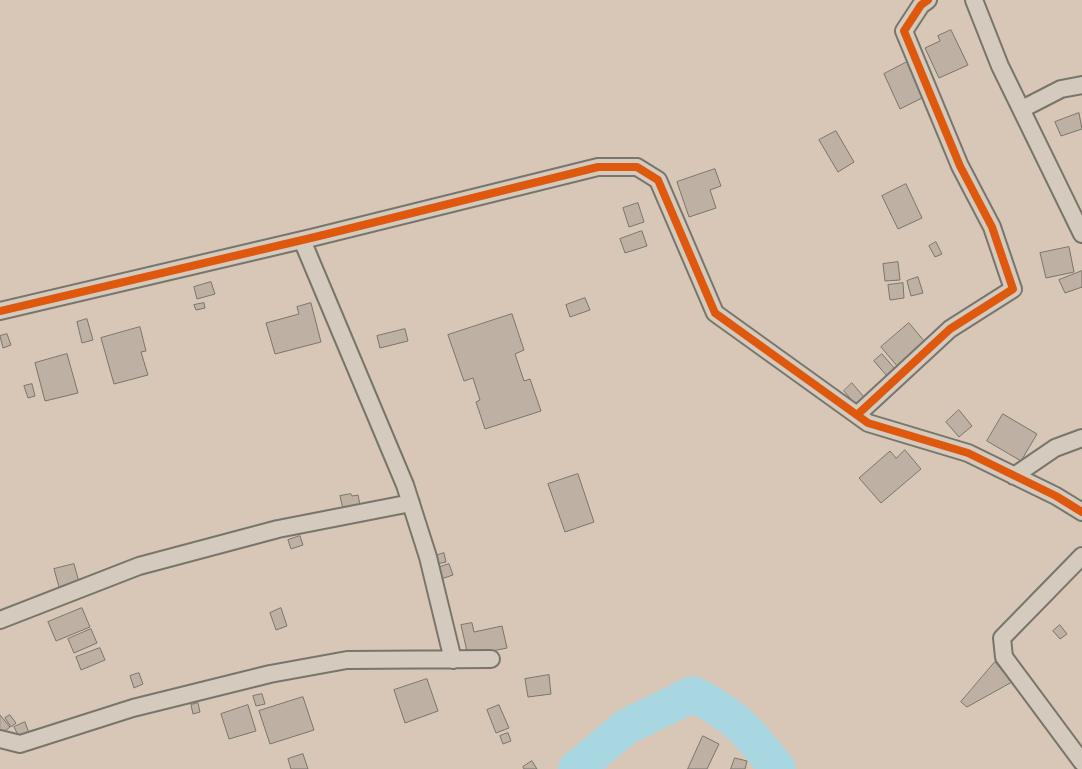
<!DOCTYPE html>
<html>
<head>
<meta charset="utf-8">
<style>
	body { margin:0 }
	canvas { display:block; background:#d8c7b6 }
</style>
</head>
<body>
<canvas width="1082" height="769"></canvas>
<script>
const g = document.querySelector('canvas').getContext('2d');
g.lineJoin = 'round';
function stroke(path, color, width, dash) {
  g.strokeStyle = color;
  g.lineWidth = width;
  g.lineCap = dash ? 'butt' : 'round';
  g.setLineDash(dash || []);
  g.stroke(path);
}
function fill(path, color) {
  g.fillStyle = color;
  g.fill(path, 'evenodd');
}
const river = new Path2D(`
	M576,769l50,-42 67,-33c44,23 55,37 85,75`);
const building = new Path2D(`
	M951,30l17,35 -29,13 -14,-30 15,-7 -2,-5z
	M909,61l17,35 -26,13 -16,-35z
	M1079,113l3,16 -21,7 -6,-14z
	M836,131l18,31 -16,10 -19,-32z
	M715,169l6,17 -11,4 6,18 -27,9 -12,-35z
	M906,184l16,34 -24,11 -16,-33z
	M638,203l6,19 -15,5 -6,-19z
	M642,231l5,15 -22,7 -5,-14z
	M936,242l6,12 -7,3 -6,-11z
	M1069,247l5,25 -28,6 -6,-25z
	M898,262l2,18 -15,1 -2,-17z
	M1082,271v16l-17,6 -6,-13z
	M918,277l5,16 -12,3 -4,-15z
	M211,282l4,12 -18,5 -3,-12z
	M903,283l1,15 -14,2 -2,-15z
	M585,298l5,12 -20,7 -4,-12z
	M204,303l1,5 -9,2 -2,-5z
	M311,303l10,39 -46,12 -9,-31 33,-9 -2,-7z
	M512,314l12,36 -9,4 9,27 6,-2 11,32 -56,18 -9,-27 4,-2 -7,-22 -9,3 -16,-46z
	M87,319l6,21 -11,3 -5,-21z
	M909,323l16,19 -28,24 -16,-19z
	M140,327l6,24 -5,1 7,23 -34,9 -13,-46z
	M405,329l3,12 -28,7 -3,-12z
	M7,334l4,11 -8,3 -3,-12z
	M67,354l11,39 -33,8 -10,-38z
	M882,354l13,15 -8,7 -13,-15z
	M852,383l12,14 -9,7 -11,-13z
	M32,384l3,12 -7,2 -4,-12z
	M959,410l13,16 -13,11 -13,-15z
	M1003,414l34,20 -16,27 -34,-20z
	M905,450l16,19 -40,34 -22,-25 31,-27 6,7z
	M578,474l16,48 -29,10 -17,-48z
	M351,494l1,2 6,-1 2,10 -17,4 -3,-13z
	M300,536l3,9 -12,4 -3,-9z
	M444,553l2,9 -9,2 -2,-8z
	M74,564l5,18 -20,5 -5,-18z
	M449,564l4,11 -12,4 -4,-11z
	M82,608l8,19 -34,14 -8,-19z
	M281,608l6,18 -11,4 -6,-17z
	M472,623l2,9 28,-6 5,22 -39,8 -7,-31z
	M1060,625l7,9 -7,5 -7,-8z
	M91,629l6,14 -23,10 -6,-14z
	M100,648l5,12 -24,10 -5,-13z
	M995,662l17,20 -45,25 -6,-5z
	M139,673l4,11 -9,4 -4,-12z
	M549,675l2,19 -23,3 -3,-18z
	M427,679l11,32 -33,12 -11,-33z
	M262,694l3,10 -9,2 -3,-10z
	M303,697l11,33 -44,14 -11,-33z
	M198,703l2,9 -7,2 -2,-9z
	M248,705l8,26 -27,8 -8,-25z
	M499,705l10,23 -13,5 -9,-23z
	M0,715l10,12 -10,8z
	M10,715l6,8 -5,4 -6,-9z
	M25,722l4,11 -10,4 -5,-10z
	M508,733l3,8 -8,3 -3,-8z
	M703,736l16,8 -12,25h-19z
	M303,754l5,15h-17l-3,-10z
	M735,758l12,3 -2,8h-14z
	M532,761l5,8h-13l-1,-2z`);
const street = new Path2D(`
	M974,0l26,66 82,168
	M1022,109l39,-20 21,-4
	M302,240l103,245 23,72 25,103
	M0,311l315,-74 283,-70h39l21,13 57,133 153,110 100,30 88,43 26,16
	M857,415l93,-86 63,-40 -21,-62 -32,-61 -56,-135 17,-26 7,-5
	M1014,476l41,-28 27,-10
	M1082,556l-80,82 2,19 78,105
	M0,620l139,-54 139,-37 133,-26
	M0,739l20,5 113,-36 137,-34 77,-14 144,-1`);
const cycleway = new Path2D(`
	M0,311l315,-74 283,-70h39l21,13 57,133 153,110 100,30 88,43 26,16
	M857,415l93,-86 63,-40 -21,-62 -32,-61 -56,-135 17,-26 7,-5`);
stroke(river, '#a8d6e1', 36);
fill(building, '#beb0a3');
stroke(building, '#78766c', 1);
stroke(street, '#78766c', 20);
stroke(street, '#d5cabe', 16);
stroke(cycleway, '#de580e', 8);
</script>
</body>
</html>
